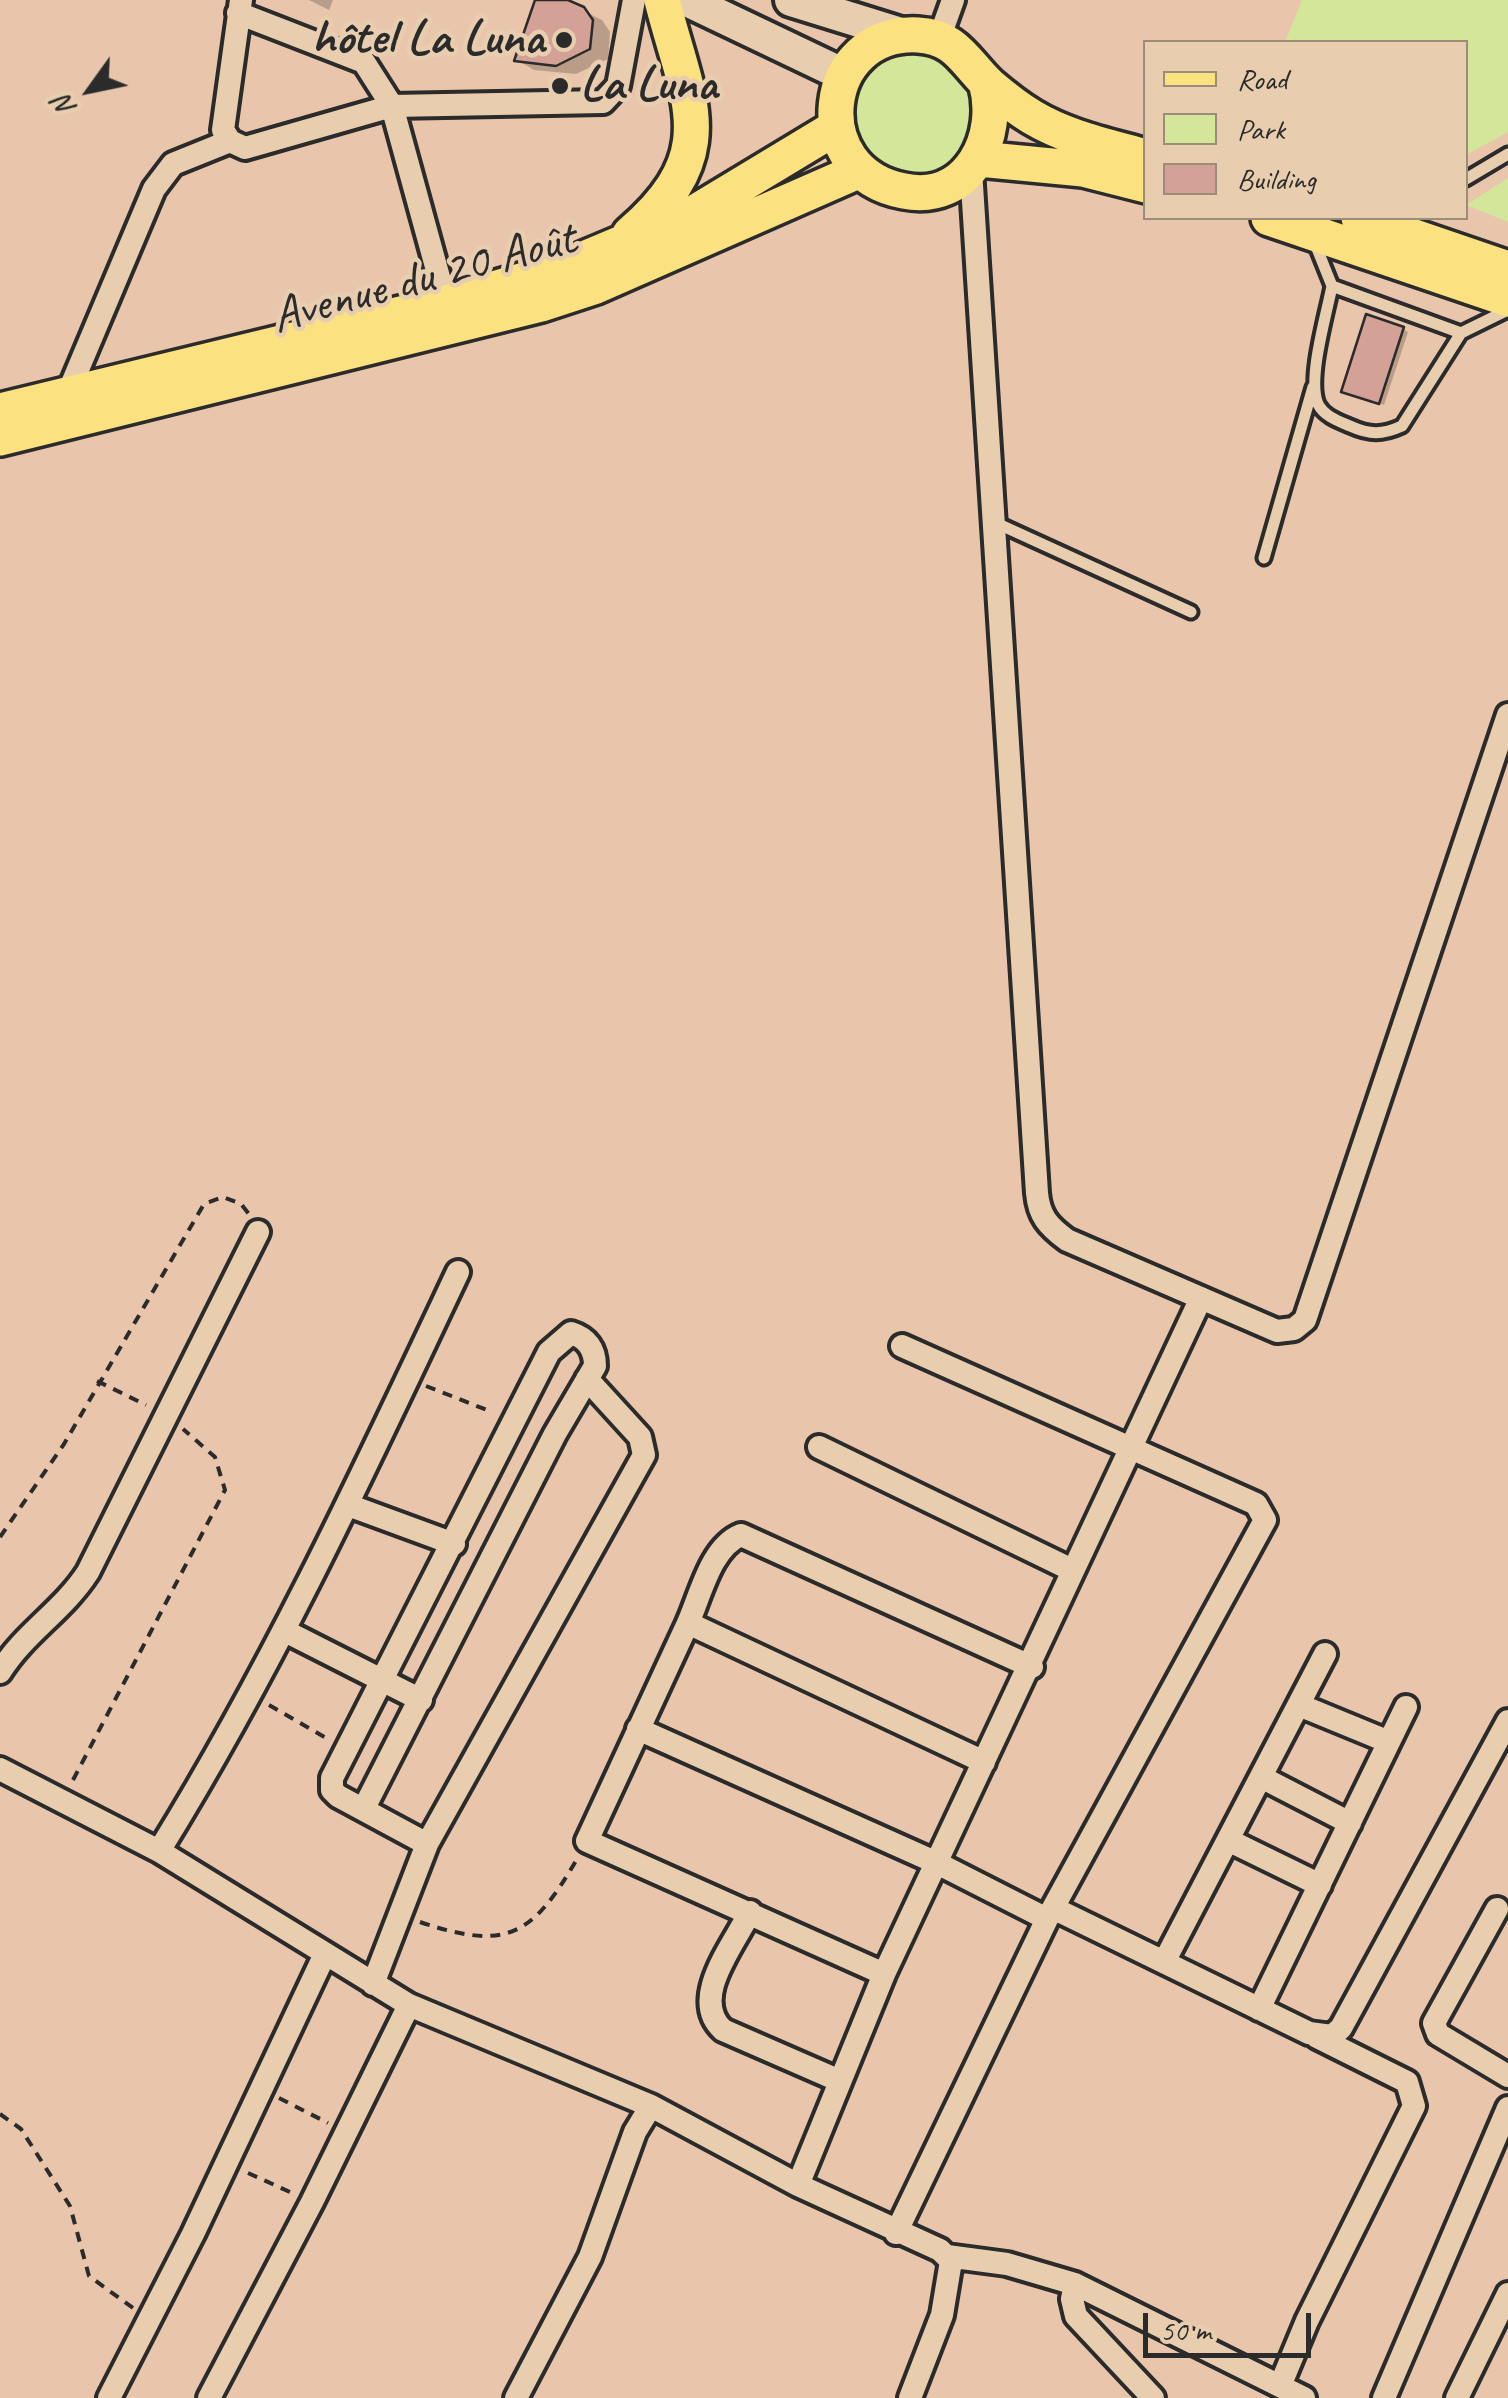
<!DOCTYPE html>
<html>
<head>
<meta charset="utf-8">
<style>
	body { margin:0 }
	#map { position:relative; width:1508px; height:2398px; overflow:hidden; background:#e9c5ac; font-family:Caveat,sans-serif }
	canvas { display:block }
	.legend { position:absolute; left:1143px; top:40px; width:325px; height:180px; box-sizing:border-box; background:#e8ceaf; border:2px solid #9c8d7a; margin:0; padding:12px 18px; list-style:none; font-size:30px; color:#2b2b2b }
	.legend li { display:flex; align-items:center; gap:20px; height:50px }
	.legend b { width:50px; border:2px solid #9c8d7a }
	.north { position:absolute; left:40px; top:40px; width:100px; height:100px; -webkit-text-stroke:8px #e8ceaf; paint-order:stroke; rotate:237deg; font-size:28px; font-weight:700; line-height:40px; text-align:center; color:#2b2b2b }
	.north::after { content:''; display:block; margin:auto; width:35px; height:45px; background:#2b2b2b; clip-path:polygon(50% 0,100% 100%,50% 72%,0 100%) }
	.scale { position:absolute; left:1143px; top:2313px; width:168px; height:45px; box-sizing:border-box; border:5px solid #2b2b2b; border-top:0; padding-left:12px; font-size:30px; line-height:35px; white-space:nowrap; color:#2b2b2b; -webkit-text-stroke:8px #e8ceaf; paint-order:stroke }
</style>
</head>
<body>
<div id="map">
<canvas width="1508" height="2398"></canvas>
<ul class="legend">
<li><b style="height:12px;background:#fbe180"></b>Road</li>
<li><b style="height:28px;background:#d3e69a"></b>Park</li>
<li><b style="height:28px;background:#d4a196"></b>Building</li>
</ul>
<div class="north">N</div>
<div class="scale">50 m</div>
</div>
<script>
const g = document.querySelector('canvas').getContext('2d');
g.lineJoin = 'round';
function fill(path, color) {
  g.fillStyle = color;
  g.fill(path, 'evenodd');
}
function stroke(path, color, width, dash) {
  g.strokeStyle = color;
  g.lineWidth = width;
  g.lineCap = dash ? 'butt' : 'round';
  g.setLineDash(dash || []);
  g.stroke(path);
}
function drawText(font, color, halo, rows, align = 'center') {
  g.font = font + ' Caveat,sans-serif';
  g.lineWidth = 9;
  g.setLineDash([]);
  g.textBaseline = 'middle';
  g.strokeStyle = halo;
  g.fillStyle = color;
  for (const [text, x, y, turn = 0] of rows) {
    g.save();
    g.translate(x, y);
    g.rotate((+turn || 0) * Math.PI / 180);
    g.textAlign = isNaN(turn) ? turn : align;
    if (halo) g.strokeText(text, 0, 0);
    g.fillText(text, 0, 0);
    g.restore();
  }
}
const green = new Path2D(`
	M1302,0h206v132l-42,23v-113h-181z
	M917,49l42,18 20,41 -21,56 -42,18 -55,-25 -13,-58 26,-38z
	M1508,178v44l-42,-17z`);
const shadow = new Path2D(`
	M309,0h24l-4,10z
	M538,0h23l41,20 8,12 -2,27 -32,15 -42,-4 -17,-10z
	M1403,329l5,3 -24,73 -35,-12z`);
const building = new Path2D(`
	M535,0h33l16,7 9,13 -3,29 -34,17 -42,-5z
	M1366,314l38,13 -25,77 -38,-12z`);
const path = new Path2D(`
	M97,1381l49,24
	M426,1386l66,26
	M0,1537l64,-93 140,-240 19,-7 18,7 8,10
	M269,1705l57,33
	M73,1780l152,-290 -10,-33 -32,-28
	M420,1922c86,29 112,15 157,-63
	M279,2098l49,25
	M0,2114l21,15 49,77 19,70 44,32
	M248,2173l42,19`);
const service = new Path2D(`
	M1466,179l42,-25
	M1314,241l18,45 129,47 47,-23
	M1332,286c-5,27 -25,93 -14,118 6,12 20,17 32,22 20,9 32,9 52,0l59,-93
	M994,522l197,90
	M1264,558l49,-171`);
const minor = new Path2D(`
	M241,0l-18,130 7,11 15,7 147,-42 211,-4 15,-16 16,-86
	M238,13l126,49 28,44 54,197
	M939,39l14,-39
	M971,170l66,1023c2,23 11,33 30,47l210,91 17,-2 11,-9 203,-605
	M68,393l86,-204 19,-25 57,-23
	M819,1447l253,123
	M348,1505l106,39
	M688,1623c13,-29 23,-76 53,-88l291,132
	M285,1631l136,69
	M0,1672c24,-39 63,-61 88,-100l170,-340
	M1299,1705l90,37
	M638,1729l299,134 110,56
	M0,1769l159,82 250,154 242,101 147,79 86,-211 317,-676
	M1261,1777l89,46
	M364,1808l191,-374 40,-68c0,-17 -8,-28 -24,-33l-22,19 -217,426v12l6,6 89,48
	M1228,1840l92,45
	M159,1851c115,-186 206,-382 299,-579
	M1053,1908l256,125 23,3 9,-8 167,-307
	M1497,1909l-63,114 4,11 70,42
	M750,1912c-17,34 -61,87 -27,118l117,51
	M1164,1962l161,-308
	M884,1974l-297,-133 101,-218 296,139
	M373,1984l54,-140 217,-389 -4,-18 -53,-58
	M1259,2009l147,-302
	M798,2185l142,65 11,11 -9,54 -32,83
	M896,2233l151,-314 218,-399 -9,-16 -354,-158
	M947,2256l60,8 68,20 229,114
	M1075,2284l-3,15 4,17 77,82
	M1280,2386l27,-65 107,-215 -7,-24 -90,-45
	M109,2398l84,-164 132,-280
	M209,2398l103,-196 97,-197
	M516,2398l74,-141 45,-125 16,-26
	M1384,2398l124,-290
	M1457,2398l51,-104`);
const secondary = new Path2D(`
	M687,0l157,75
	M791,0l113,35`);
const primary = new Path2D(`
	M986,82c16,54 -17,122 -82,109 -101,-19 -84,-161 14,-156 38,2 47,27 71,50 13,11 28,23 43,32 35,21 75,29 114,40
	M979,159l104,10 63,16
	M1269,218l239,81
	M1359,218l149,51
	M630,234c96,-82 57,-134 32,-234
	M0,411l446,-108 112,-33 138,-58 139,-84
	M0,438l541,-134 55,-18 262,-115`);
const markers = [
	[564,40,10,"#2b2b2b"],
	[560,86,10,"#2b2b2b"]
];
const poiNames = [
	["hôtel La Luna",544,40],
	["La Luna",580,86,"left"]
];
const streetNames = [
	["Avenue du 20 Août",424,279,-15]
];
fill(green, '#d3e69a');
fill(shadow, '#0003');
fill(building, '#d4a196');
stroke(building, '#2b2b2b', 2.5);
stroke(service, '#2b2b2b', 19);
stroke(minor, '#2b2b2b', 30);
stroke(secondary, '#2b2b2b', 40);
stroke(primary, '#2b2b2b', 42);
stroke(path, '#2b2b2b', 4, [10, 8]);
stroke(service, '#e8ceaf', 11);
stroke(minor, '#e8ceaf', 22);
stroke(secondary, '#e8ceaf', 32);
stroke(primary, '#fbe180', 35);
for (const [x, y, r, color] of markers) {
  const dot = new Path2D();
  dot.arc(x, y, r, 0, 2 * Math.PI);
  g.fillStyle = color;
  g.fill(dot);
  stroke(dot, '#e8ceaf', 4);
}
drawText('bold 50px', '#2b2b2b', '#e8ceaf', poiNames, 'right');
drawText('50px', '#2b2b2b', '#e8ceaf', streetNames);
</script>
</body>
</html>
